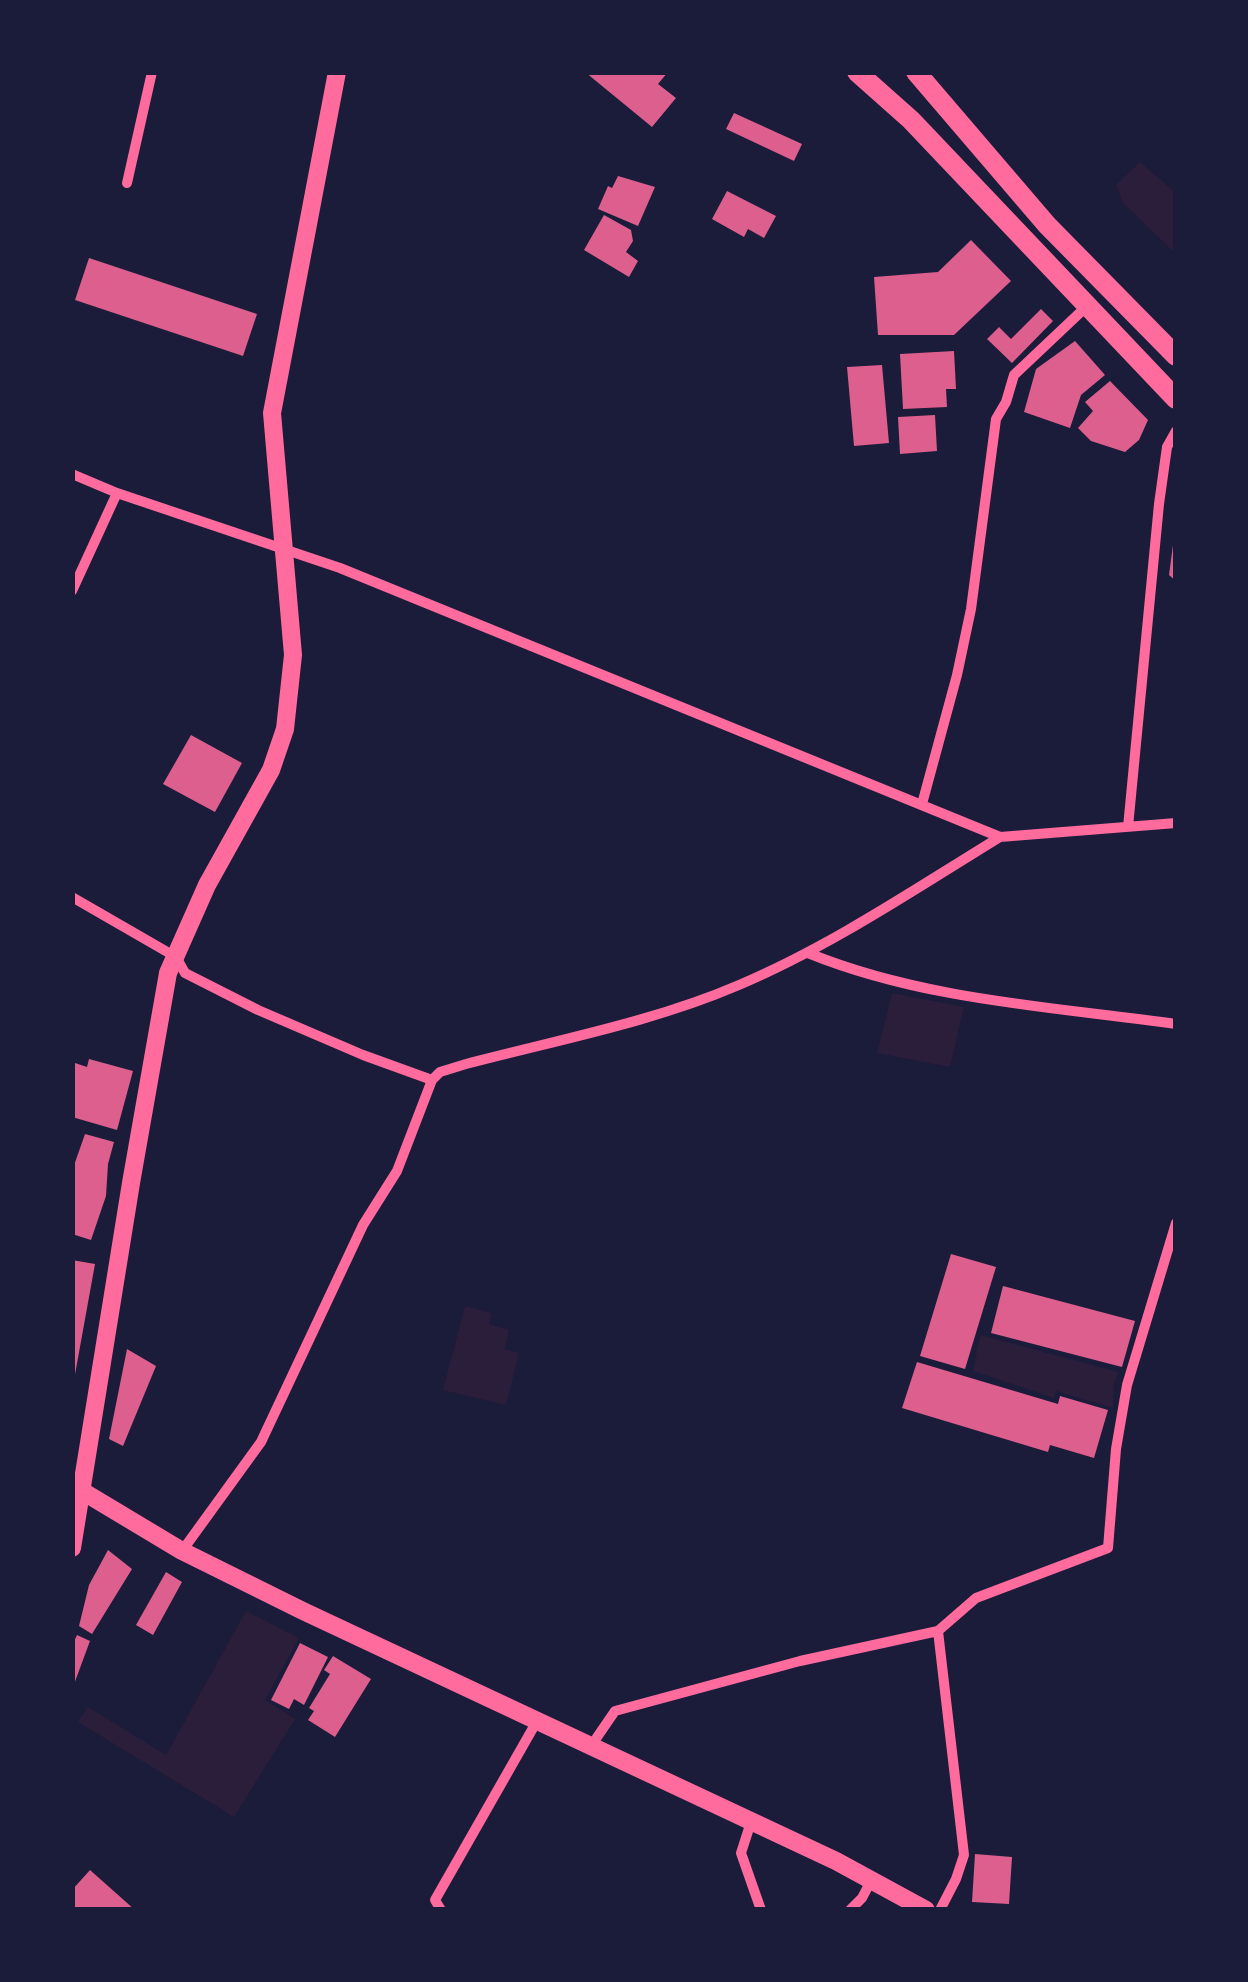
<!DOCTYPE html>
<html>
<head>
<meta charset="utf-8">
<style>
	body { margin:0 }
	#map { position:relative; width:1248px; height:1982px; overflow:hidden; background:#1b1b3a; font-family:Helvetica,sans-serif }
	canvas { display:block }
	.frame { position:absolute; inset:0; border:75px solid #1b1b3a; pointer-events:none }
</style>
</head>
<body>
<div id="map">
<canvas width="1248" height="1982"></canvas>
<div class="frame"></div>
</div>
<script>
const g = document.querySelector('canvas').getContext('2d');
g.lineJoin = 'round';
function fill(path, color) {
  g.fillStyle = color;
  g.fill(path, 'evenodd');
}
function stroke(path, color, width, dash) {
  g.strokeStyle = color;
  g.lineWidth = width;
  g.lineCap = dash ? 'butt' : 'round';
  g.setLineDash(dash || []);
  g.stroke(path);
}
const green = new Path2D(`
	M1140,162l35,30v61l-52,-50 -7,-18z
	M892,993l72,14 -14,60 -73,-14z
	M465,1306l27,7 -3,11 20,6 -4,19 14,4 -13,52 -63,-15z
	M980,1335l139,37 -5,11 -1,25 -57,-17 -2,7 -81,-27z
	M246,1611l53,27 -34,62 30,19 -61,98 -156,-95 10,-15 78,48z`);
const building = new Path2D(`
	M585,72h83l-10,12 18,14 -24,29z
	M734,113l68,31 -8,17 -68,-32z
	M618,176l37,11 -17,39 -40,-17 10,-23 4,2z
	M727,191l49,25 -12,22 -16,-9 -4,8 -32,-18z
	M604,215l27,15 2,11 -7,11 12,9 -9,16 -45,-27z
	M971,240l40,41 -57,54h-76l-4,-58 64,-5z
	M89,258l168,56 -14,42 -168,-56z
	M1041,309l12,12 -41,42 -25,-24 12,-12 12,12z
	M1075,341l30,34 -24,20 -11,33 -46,-16 12,-43z
	M954,351l2,38h-10l1,18 -44,2 -3,-55z
	M882,365l7,78 -35,3 -7,-79z
	M1110,381l38,39 -9,20 -14,12 -34,-11 -13,-13 15,-17 -8,-9z
	M935,415l2,36 -37,3 -2,-37z
	M1173,545h3v36l-7,-6z
	M191,735l51,28 -27,49 -52,-28z
	M89,1059l44,12 -16,59 -45,-13v-55l15,5z
	M85,1134l29,8 -6,22 -2,32 -15,44 -19,-6v-63z
	M951,1254l45,13 -31,102 -45,-13z
	M72,1260l23,4 -21,116 -2,-1z
	M1003,1286l132,35 -13,46 -131,-34z
	M127,1349l29,17 -33,80 -14,-7z
	M917,1362l141,42 2,-8 48,14 -14,48 -44,-13 -2,7 -146,-44z
	M108,1550l24,19 -40,65 -13,-8 10,-41z
	M166,1572l16,10 -29,53 -17,-10z
	M77,1635l13,6 -17,46 -1,-41z
	M300,1643l28,14 -24,48 -10,-6 -5,10 -18,-9z
	M333,1656l38,23 -36,58 -27,-17 6,-9 -5,-3 21,-34 -6,-4z
	M975,1854l37,3 -3,47 -37,-2z
	M90,1870l45,40h-63v-20z`);
const minor = new Path2D(`
	M127,183l25,-111
	M72,474l45,19 223,75 660,269 176,-14
	M72,591l45,-98
	M922,804l35,-129 14,-66 25,-190 10,-17 8,-27 73,-69
	M1128,827l31,-323 8,-57 9,-16
	M72,897l104,60 9,16 73,37 105,45 69,25 8,-8 26,-8c91,-24 187,-42 273,-79 92,-39 176,-96 261,-148
	M808,953c115,47 245,54 368,71
	M182,1551l79,-109 102,-217 34,-54 35,-91
	M938,1631l38,-33 132,-50 8,-99 11,-64 49,-162
	M591,1746l24,-35 185,-50 138,-30 26,224 -8,24 -16,31
	M751,1822l-10,31 20,57
	M441,1910l-6,-10 102,-179
	M850,1910l12,-12 10,-19`);
const tertiary = new Path2D(`
	M77,1488l105,63 121,60 533,250 90,49
	M72,1548l59,-365 37,-210 39,-88 64,-115 14,-41 8,-74 -21,-242 65,-341`);
const secondary = new Path2D(`
	M857,72l54,48 265,279
	M916,72l131,153 129,131`);
fill(green, '#2a1e3b');
fill(building, '#dd5f8e');
stroke(minor, '#ff6b9d', 10);
stroke(tertiary, '#ff6b9d', 18);
stroke(secondary, '#ff6b9d', 20);
</script>
</body>
</html>
